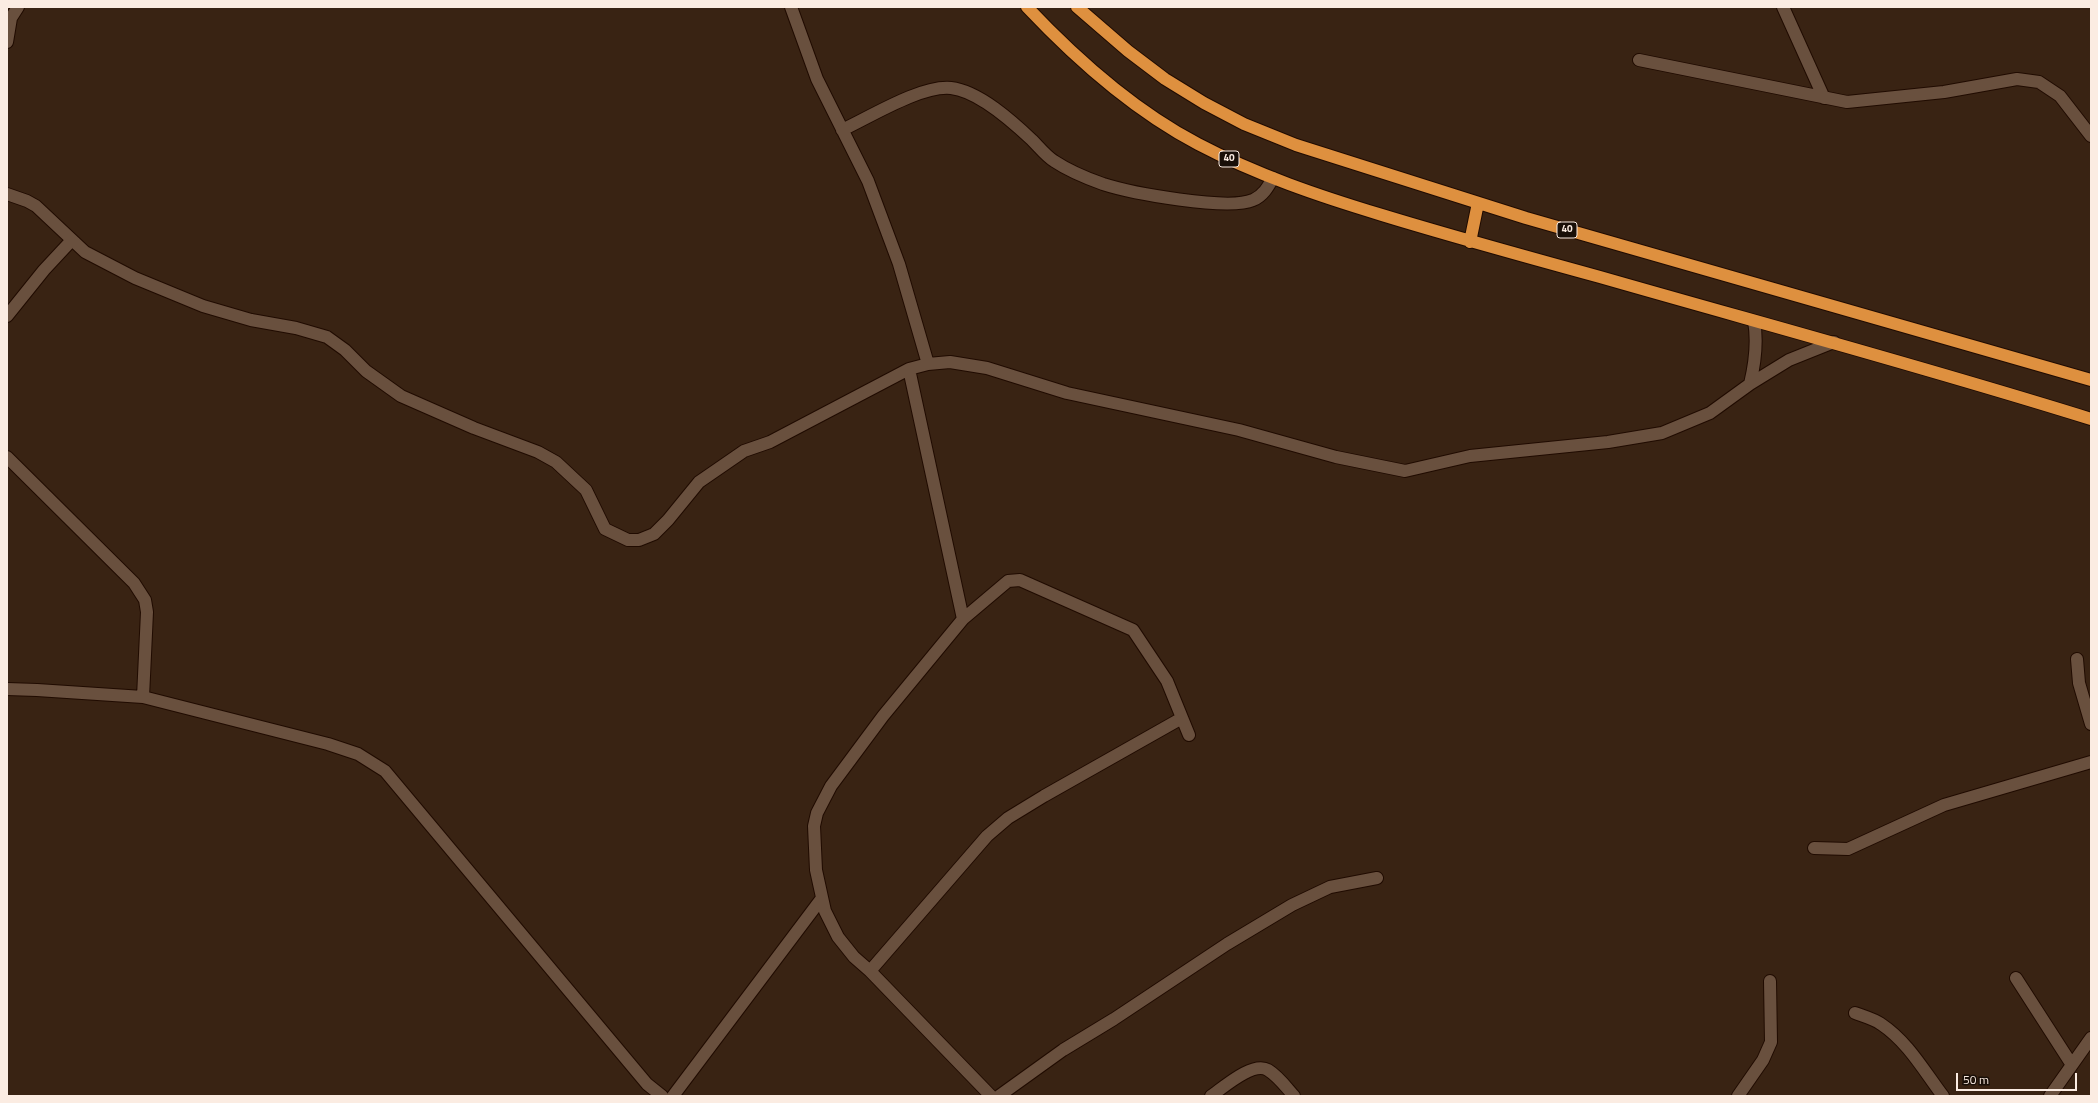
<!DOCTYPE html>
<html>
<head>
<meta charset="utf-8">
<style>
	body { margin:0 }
	#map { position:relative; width:2098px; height:1103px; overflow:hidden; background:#392313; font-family:"Titillium Web",sans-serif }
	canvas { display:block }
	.frame { position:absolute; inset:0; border:8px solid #fbece2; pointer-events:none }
	.scale { position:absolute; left:1956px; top:1073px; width:121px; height:18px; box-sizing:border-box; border:2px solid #fbece2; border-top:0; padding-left:5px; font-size:12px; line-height:14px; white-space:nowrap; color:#fbece2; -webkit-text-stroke:3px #190f08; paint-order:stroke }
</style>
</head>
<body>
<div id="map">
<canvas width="2098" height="1103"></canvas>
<div class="frame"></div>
<div class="scale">50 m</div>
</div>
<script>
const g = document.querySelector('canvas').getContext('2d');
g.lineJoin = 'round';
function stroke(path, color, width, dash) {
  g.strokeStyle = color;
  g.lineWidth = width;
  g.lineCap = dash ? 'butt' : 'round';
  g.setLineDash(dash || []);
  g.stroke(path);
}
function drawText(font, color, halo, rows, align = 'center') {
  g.font = font + ' "Titillium Web",sans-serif';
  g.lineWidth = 4;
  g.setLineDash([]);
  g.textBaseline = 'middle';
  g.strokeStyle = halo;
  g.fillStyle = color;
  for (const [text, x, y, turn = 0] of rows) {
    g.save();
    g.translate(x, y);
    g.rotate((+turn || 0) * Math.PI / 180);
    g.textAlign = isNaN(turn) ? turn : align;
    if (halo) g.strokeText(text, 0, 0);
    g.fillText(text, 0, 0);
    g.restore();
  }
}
const street = new Path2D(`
	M791,7l26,72 51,102 31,83 29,100
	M1783,7l41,91
	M7,42l4,-24 7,-11
	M1639,60l208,42 97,-10 73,-13 22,3 21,14 31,40
	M842,130c28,-13 79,-45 109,-42 28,3 62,34 81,52 7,7 14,16 22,21 15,10 32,17 49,23 28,9 125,27 150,16 10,-4 15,-13 20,-22
	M7,194l20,7 9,5 49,46 50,26 68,28 48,14 45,8 31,9 18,13 21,21 35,25 73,32 64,24 18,10 30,28 19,39 23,11h11l15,-6 14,-14 31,-38 45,-31 26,-9 139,-73 19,-5 22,-2 37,6 80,25 172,37 97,27 69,14 65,-15 138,-14 54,-9 48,-20 40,-29 39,-24 45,-18
	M7,316l37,-46 27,-29
	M909,369l54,250
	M1750,384c5,-21 8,-41 4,-63
	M2077,659l2,24 12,41
	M7,689l30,1 106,7 4,-85 -2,-12 -11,-17 -127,-126
	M143,697l185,47 30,10 27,17 262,313 15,12
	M1814,848l34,1 96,-44 147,-43
	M870,971l117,-135 21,-18 36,-22 138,-78
	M2016,978l56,87
	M1855,1013c8,3 19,6 26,11 27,18 43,47 62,72
	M673,1096l149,-198
	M991,1096l-121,-125 -16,-14 -16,-20 -13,-26 -9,-41 -2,-44 3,-13 14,-27 52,-70 80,-97 45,-38 12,-1 113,50 34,51 22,54
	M999,1096l64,-46 51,-31 113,-75 65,-39 38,-18 47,-9
	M1211,1096c13,-9 42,-35 57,-26 10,6 18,17 26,26
	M1738,1096l25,-36 8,-18 -1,-61
	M2050,1096l41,-58`);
const highway = new Path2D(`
	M1027,7c50,53 106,103 171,137 59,31 121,52 184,71 72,22 145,42 218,62 164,47 328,91 491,142
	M1077,7l51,44 37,28 39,24 40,21 52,21 230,73 565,162
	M1470,242l8,-39`);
const shields = [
	[1229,159,20],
	[1567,230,20]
];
const shieldNames = [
	["40",1229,159],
	["40",1567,230]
];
stroke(street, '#200b00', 14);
stroke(highway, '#200b00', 14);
stroke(street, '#69503e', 12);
stroke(highway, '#de903f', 12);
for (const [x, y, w] of shields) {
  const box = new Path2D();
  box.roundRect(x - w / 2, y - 8, w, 16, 3);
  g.fillStyle = '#190f08';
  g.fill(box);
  stroke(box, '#fbece2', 1);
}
drawText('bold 10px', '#fbece2', null, shieldNames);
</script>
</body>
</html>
